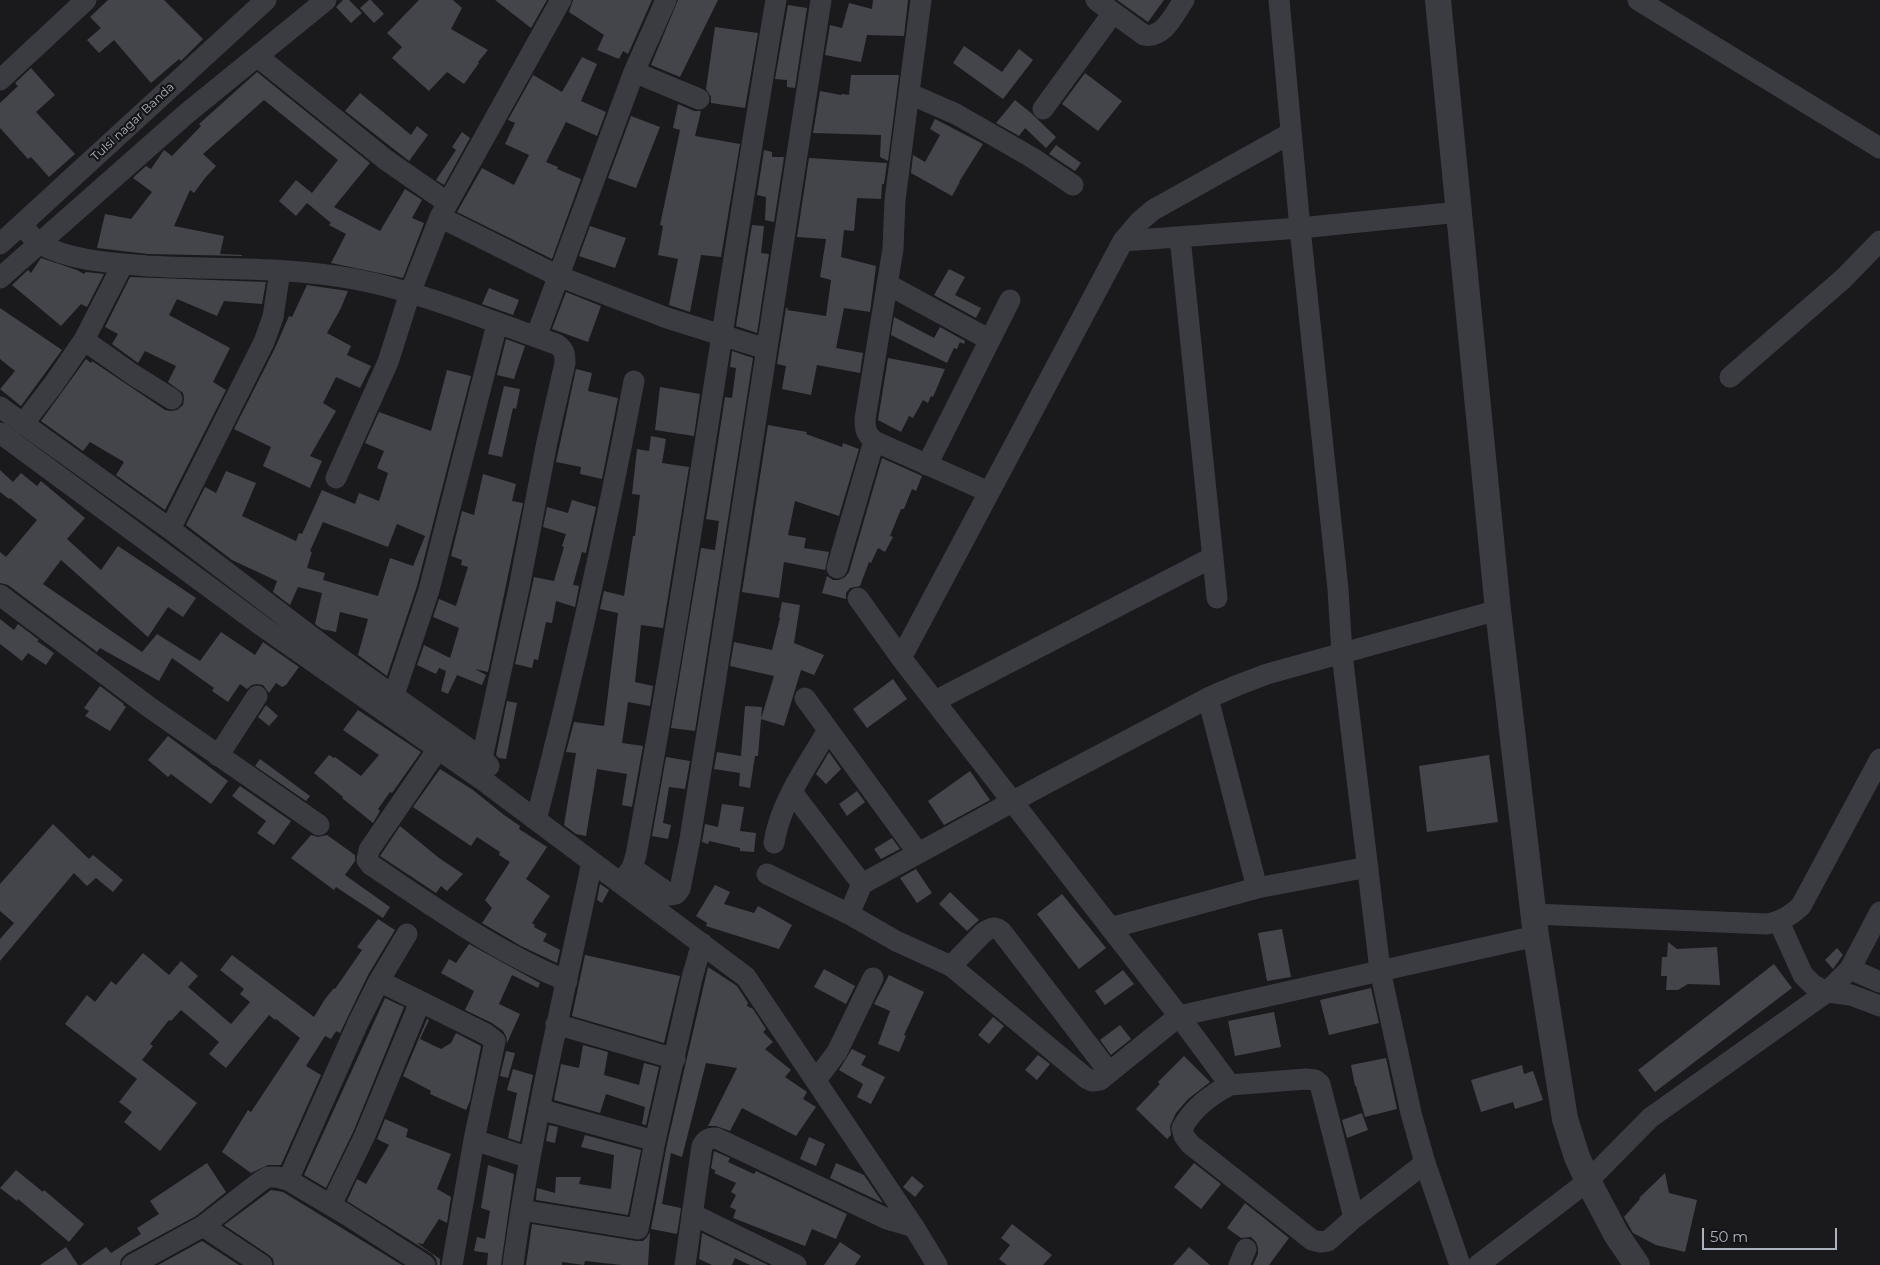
<!DOCTYPE html>
<html>
<head>
<meta charset="utf-8">
<style>
	body { margin:0 }
	#map { position:relative; width:1880px; height:1265px; overflow:hidden; background:#1a1a1d; font-family:Montserrat,sans-serif }
	canvas { display:block }
	.scale { position:absolute; left:1702px; top:1228px; width:135px; height:22px; box-sizing:border-box; border:2px solid #acb2bd; border-top:0; padding-left:6px; font-size:15px; line-height:18px; white-space:nowrap; color:#acb2bd; -webkit-text-stroke:4px #151518; paint-order:stroke }
</style>
</head>
<body>
<div id="map">
<canvas width="1880" height="1265"></canvas>
<div class="scale">50 m</div>
</div>
<script>
const g = document.querySelector('canvas').getContext('2d');
g.lineJoin = 'round';
function fill(path, color) {
  g.fillStyle = color;
  g.fill(path, 'evenodd');
}
function stroke(path, color, width, dash) {
  g.strokeStyle = color;
  g.lineWidth = width;
  g.lineCap = dash ? 'butt' : 'round';
  g.setLineDash(dash || []);
  g.stroke(path);
}
function drawText(font, color, halo, rows, align = 'center') {
  g.font = font + ' Montserrat,sans-serif';
  g.lineWidth = 4.5;
  g.setLineDash([]);
  g.textBaseline = 'middle';
  g.strokeStyle = halo;
  g.fillStyle = color;
  for (const [text, x, y, turn = 0] of rows) {
    g.save();
    g.translate(x, y);
    g.rotate((+turn || 0) * Math.PI / 180);
    g.textAlign = isNaN(turn) ? turn : align;
    if (halo) g.strokeText(text, 0, 0);
    g.fillText(text, 0, 0);
    g.restore();
  }
}
const building = new Path2D(`
	M108,0h56l39,39 -22,22 -2,-2 -28,24 -37,-43 -15,13 -12,-13 14,-12 -11,-11z
	M343,0h6l13,13 -11,10 -15,-16z
	M369,0h2l13,14 -10,9 -14,-15z
	M419,0h34l9,8 -11,21 37,21 -10,12 1,1 -15,21 -17,-12 -18,19 -37,-33 10,-11 -15,-14z
	M495,0h52l-16,28z
	M573,0h79l-24,54 -5,-3 -4,8 -22,-9 7,-15 -35,-23z
	M678,0h40l-38,77 -29,-12z
	M873,0h35l-4,36 -37,-1 -6,27 -36,-7 5,-30 12,3 7,-25 23,6z
	M1117,0h47l-16,22z
	M788,5l19,3 -12,80 -8,-1v-7l-12,-1z
	M715,27l43,6 -13,75 -34,-5v-6l-5,-8z
	M964,46l38,26 17,-23 14,11 -30,39 -50,-36z
	M582,57l15,7 -16,37 25,11 -9,24 -31,-14 -20,40 12,5 -1,2 24,10 -29,80 -95,-47 25,-44 32,17 15,-30 -24,-11 10,-21 -7,-3 25,-45 29,17z
	M31,68l24,27 -19,17 39,42 -26,23 -18,-20 -3,2 -28,-31v-25l18,-17 -3,-3z
	M257,72l113,91 -36,44 46,24 25,-42 17,11 -10,18 12,5 -21,55 -72,-15 15,-29 -17,-9 2,-2 -24,-20 -11,13 -17,-15 17,-21 16,13 26,-33 -74,-60 -61,54 13,12 -11,12 -11,15 -4,-3 -16,36 50,10 -4,18 22,1v1l-94,-2 -51,-6 8,-34 26,5 21,-27 -19,-14 3,-3 10,-9 5,3 13,-19 8,6 29,-30 -2,-2z
	M1085,73l37,28 -24,30 -36,-27z
	M851,75h48l-11,86 -8,-4 1,-22 -68,-2 7,-42 21,4 1,-1 7,1z
	M360,93l51,42 6,-9 11,9 -19,26 -64,-50z
	M1015,100l16,13 25,24 -10,11 -21,-20 -6,8 -23,-13z
	M678,104l16,7h7l-6,25 45,8 -19,113 -20,-2 -11,57 -21,-7 9,-46 -20,-4 5,-29 -3,-1 20,-95 -7,-2z
	M631,116l29,11 -24,61 -28,-10z
	M935,119l48,25 -24,38h1l-8,14 -41,-23 2,-18 12,7 15,-27 -10,-6z
	M462,132l8,6 -26,47 -8,-5 20,-30 -4,-3z
	M1056,145l25,18 -6,8 -26,-17z
	M764,150l8,2v5h12l-10,65 -9,-2 1,-23 -9,-2z
	M809,158l78,5 -3,21h-2l-1,15 -24,-1 -3,33 -10,-1 -3,27 35,9 -6,46 -26,-4 -8,40 27,5 -3,20 -43,-8 -6,30 -29,-6 4,-23 -9,-2 9,-56h2l-1,2 39,6 5,-36 -11,-3 6,-38 -29,-2z
	M752,225l12,1 -3,27 8,1 -12,79 -21,-7z
	M590,226l36,12 -11,30 -36,-12z
	M41,258l36,12 7,4 2,-2 18,2 -17,33 -6,-3 -20,22 -49,-41 16,-15 3,3z
	M949,269l16,8 -10,18 26,13 -5,10 -42,-23z
	M130,277l136,5 -4,22 -38,-3 -7,15 -40,-17 -8,16 61,33 -17,34 13,8 -61,120 -49,-35 8,-13 -34,-20 -7,9 -42,-30 45,-62 5,4 1,-2 73,49 6,1 6,-1 6,-5 1,-6 -1,-6 -15,-11 8,-16 -31,-15 -7,12 -26,-19 6,-10 -13,-7z
	M307,285l41,6 -7,17 -14,25 24,13 -4,9 24,11 -11,22 -24,-11 -13,26 13,8 -26,45 12,5 -12,27 -47,-22 8,-19 -37,-18 41,-81 14,-32 3,1z
	M489,288l30,12 -6,15 -31,-11z
	M566,292l35,14 -13,36 -36,-13z
	M0,308l62,42 -41,56 -21,-17 15,-18 -15,-12z
	M894,317l40,21 6,-11 25,14 -1,3 -4,-2 -3,7 -3,-1 -7,15 -56,-28z
	M506,339l19,7 -11,33 -17,-4z
	M732,351l21,7 -58,373 -24,-3 30,-180 14,2 4,-29 -13,-2 19,-122 7,1 4,-30 -6,-1z
	M888,358l57,11 -12,28 -2,-1 -3,7 -5,-3 -10,18 -4,-2 -8,16 -23,-12z
	M576,369l16,4 -4,18 30,7 -16,81 -22,-5 1,-7 -25,-5z
	M447,370l24,6 -54,210 -30,90 -29,-21 10,-36 -28,-7 -4,20 -14,-3 -7,-5 7,-31 -24,-6 -8,18 -17,-13 4,-11 -45,-21 -46,-35 19,-38 11,6 10,-22 30,12 -14,33 54,25 3,-8 3,1 20,-44 33,14 4,-11 20,8 9,-28 -11,-5 7,-17 -19,-8 14,-31 52,19zM323,522l65,25 9,-23 28,12 -12,30 -23,-8 -12,38 -55,-16 2,-7 -18,-5 5,-16 -2,-1z
	M504,386l16,3 -4,20 -3,-1 -11,49 -14,-3z
	M660,387l40,7 -6,42 -39,-6z
	M768,425l39,7 -1,2 36,13 1,-4 16,6 -20,67 -44,-15 -7,34 18,3 -2,10 25,4 -4,18 -41,-8 -5,36 -37,-6z
	M651,436l15,3 -4,24 27,4 -26,161 -22,-3 -6,57 18,4 -3,20 -22,-4 -6,41 21,3 -11,61 -10,-2 5,-31 -30,-5 -11,67 -10,-2 -12,-9 12,-72 -10,-1 8,-30 30,4 14,-113 -18,-4 4,-18 20,5 9,-60h2l5,-41 -8,-1 5,-45 12,2z
	M882,458l40,18 -6,15 -4,-2 -8,20h-3l-11,27 3,1 -8,15 -7,-4 -7,15 -2,-1 -9,24 -10,2 -4,5v6l-24,-6 5,-17 6,4h6l6,-3 4,-5z
	M0,470l13,12 8,-9 16,13 4,-5 44,37 -18,21 34,31 17,-24 78,52 -13,19 -15,-10 -20,30 -87,-77 -18,24 99,68 15,-18 43,27 21,-29 34,23 8,-13 36,25 -13,18 -4,2 -6,-4 -7,10 -6,-8 -6,-1 -5,1 -5,4 -7,-5 -12,18 -16,-11 2,-3 -42,-30 -13,23 -59,-33 -3,4 -89,-67 -8,-2v-31l6,5 31,-37 -27,-22 -1,1 -9,-7z
	M483,474l33,10 -4,17 11,2 -35,169 -13,-3 11,6 -4,10 -25,-10 -9,19 -7,-3 5,-20 -7,-3 -3,6 -19,-9 7,-20 26,13 9,-30 -26,-11 6,-18 17,7 12,-39 -7,-2 1,-5 -11,-4 11,-45 12,4z
	M572,500l24,7 -10,46 -4,-1 -9,33 6,1 -4,21 -19,-6 -4,22 -6,-1 -8,38 -4,-1 -2,9 -17,-4 19,-87 20,4 10,-34 -2,-1 4,-12 -23,-7 4,-20 21,6z
	M782,602l18,3 -6,38 30,12 -10,20 -13,-5 -17,56 -23,-7 13,-43 -44,-10 4,-24 38,8 8,-32 -1,-1z
	M0,619l14,11 4,-6 21,16 -2,1 17,12 -8,12 -18,-12 -6,8 -22,-17z
	M893,679l14,20 -40,29 -14,-19z
	M100,686l24,18 -1,1 3,2 -16,24 -25,-15 4,-5 -5,-3z
	M507,701l10,2 -11,56 -7,-1 -3,-3z
	M266,705l12,11 -9,10 -11,-9z
	M745,706l17,1 -4,49h-3l-5,32 -11,-2 1,-13 -26,-4 3,-17 24,4z
	M358,710l63,42 -29,41 -2,-1 -12,17 2,2 -7,12 -31,-25 1,-1 -29,-24 15,-18 5,3 1,-1 26,19 18,-21 -36,-25z
	M168,736l60,45 -17,23 -40,-30 -3,3 -20,-17z
	M829,752l12,17 -15,15 -10,-10z
	M1489,755l9,67 -71,10 -8,-66z
	M666,757l24,4 -5,28 -16,-2 -6,36 8,2 -3,14 -16,-3z
	M260,759l50,37 -4,5 -51,-35z
	M440,769l33,21 31,25 16,11 -1,3 28,18 -21,32 24,17 -18,27 3,2 -1,2 13,7 -4,7 17,9 -3,13 -36,-17 -39,-23 10,-15 -7,-8 25,-38 -11,-7 1,-3 -23,-15 -6,9 -58,-39z
	M970,771l20,29 -46,25 -16,-24z
	M240,786l51,35 -17,24 -17,-12 9,-12 -34,-25z
	M857,791l8,11 -18,14 -8,-12z
	M722,804l22,3 -4,24 16,2 -2,19 -14,-1v-3l-31,-7 -1,3 -6,-2 3,-18 13,3z
	M53,824l36,35 4,-4 30,25 -10,12 -17,-14 -9,8 -13,-13 -74,88v-22l14,-16 -14,-12v-27z
	M400,826l39,32 24,16 -16,17 -6,-5 -5,7 -56,-37z
	M327,835l28,20v6l-10,14 45,32 -7,11 -47,-31 -2,3 -43,-32 20,-23 7,2z
	M892,838l8,11 -19,10 -7,-10z
	M916,869l16,24 -15,10 -17,-25z
	M600,884l9,6 -7,13 -5,-3z
	M715,885l15,7 -6,12 30,9 4,-7 34,19 -13,24 -73,-23 1,-3 -11,-7z
	M950,892l29,28 -12,11 -28,-27z
	M1062,894l44,54 -27,21 -42,-55z
	M378,919l17,11 -27,45 -28,58 -4,-2 -5,8 -6,-3 -19,30 15,9 -40,90h-13l-17,8 -29,-21 26,-42 3,2 49,-74 -24,-19 -1,1 -6,-5 -43,53 -17,-14 10,-12 -38,-32 -10,11 -2,-1 -19,24 3,2 -11,14 55,43 -37,48 -36,-29 8,-10 -13,-10 18,-23 -72,-55 22,-29 8,7 16,-21 5,4 27,-32 26,22 12,-14 17,15 -10,11 43,37 19,-22 -10,-8 4,-5 -24,-19 12,-15 82,62 11,-18 9,-11 1,1 27,-39 -5,-3z
	M1282,929l9,48 -24,4 -9,-48z
	M1668,942l9,7 40,-2 3,38 -32,-1 -10,6h-12l1,-14h-6l1,-19h5z
	M469,944l71,39 -2,5 -26,-13 -13,29 21,10 -13,29 -1,-7 -3,-5 -11,-8 -27,-13 9,-19 -33,-18 8,-14 7,4z
	M1837,948l6,7 -10,14 -8,-9z
	M585,955l95,21 -16,67 -92,-27z
	M1774,964l18,24 -137,104 -17,-22z
	M708,967l29,19 11,17 -1,3 6,3 13,20 -3,3 10,10 -8,7 26,21 -6,7 22,15 -4,7 13,8 -20,29 -54,-28 -12,23 -14,-5h-8l29,-58 -31,-5 -24,94 -11,-4 -9,51 19,4 -4,26 -26,-5 16,-85z
	M824,969l31,17 -9,18 -32,-17z
	M1123,970l11,14 -29,21 -10,-14z
	M889,975l35,17 -20,43 2,1 -7,16 -21,-8 12,-33 -16,-7z
	M1371,988l8,35 -50,12 -9,-35z
	M385,998l19,9 -50,123 -28,58 -22,-13z
	M1274,1012l7,35 -46,9 -7,-35z
	M993,1017l11,9 -15,18 -11,-9z
	M427,1019l2,1 -9,19 21,10 10,-6 5,-10 25,13 -11,55 -4,9 -36,-16 1,-3 -28,-15z
	M1120,1025l11,14 -20,16 -11,-15z
	M583,1045l25,7 -4,23 35,10 5,-22 15,4 -13,58 -4,-1 3,-17 -39,-13 -6,19 -46,-13 7,-36 18,4z
	M852,1049l14,7 -5,9 24,12 -14,27 -14,-7 6,-13 -24,-14z
	M506,1051l9,2 -7,25 -8,-2z
	M1038,1055l12,9 -13,16 -12,-10z
	M1184,1056l26,26 -22,17 -12,14 -6,13 1,9 -4,4 -31,-30 24,-25 -2,-2z
	M1386,1058l11,51 -32,8 -9,-31h-1l-4,-21z
	M1522,1065l2,9 9,-3 10,29 -28,9 -2,-7 -32,10 -10,-32z
	M513,1069l20,6 -13,67 -12,-4 9,-45 -10,-3z
	M1362,1113l6,17 -21,8 -5,-18z
	M385,1119l23,10 -2,8 45,17 -14,35 14,8 -4,26 -8,-4 -16,25 -6,-1 23,16v6h-3l-1,-6 -4,-5 -85,-53 10,-22 9,5 23,-39 -12,-6z
	M549,1125l9,2 -3,16 -9,-2z
	M585,1135l56,15 -13,65 -92,-15 1,-12 18,5 1,-16h25l-2,7 32,5 3,-34 -33,-8z
	M809,1137l16,7 -9,22 -16,-7z
	M714,1151l16,7 -2,4 26,12 2,-3 91,43 -11,25 -24,-10 -7,17 -72,-28 3,-8 -6,-3 6,-12 -5,-3 5,-9 -22,-10 2,-2 -5,-3z
	M207,1163l19,29 -30,24 -70,38 -5,5 -1,6h-39l25,-18 5,6 30,-19 -4,-6 22,-14 -9,-13z
	M836,1163l28,12 19,28 -53,-25z
	M1194,1163l27,21 -20,25 -27,-22z
	M488,1165l26,9 -13,91h-14l1,-12 -14,-2 3,-14 8,2 5,-28 -9,-3z
	M16,1170l27,22 1,-2 40,34 -15,18 -51,-43 -1,2 -17,-13z
	M1665,1173l4,20 28,7 -12,52 -29,-7 -23,-12 -9,-16 16,-18 -1,-1z
	M912,1176l12,10 -9,11 -12,-10z
	M271,1190l12,2 119,73h-128l-1,-6 -4,-4 -45,-30z
	M1245,1203l44,35 -20,27h-16l5,-11v-6l-2,-6 -5,-5 -10,1 -14,-10z
	M532,1224l104,17h7l4,-4 3,-5 -2,33h-26l-37,-4 -1,4 -22,-3v3h-36z
	M1012,1224l40,31 -9,10h-36l-8,-6 11,-14 -9,-7z
	M702,1233l66,32h-18l-15,-7 -3,7h-20l-13,-6z
	M202,1241l37,24h-81z
	M840,1242l21,14 -6,9h-31z
	M66,1247l12,18h-38z
	M1189,1247l21,18h-37z`);
const minor = new Path2D(`
	M921,0l-26,200 -2,49 -28,170c0,10 1,15 9,22l115,51
	M1096,0l48,35c20,4 30,-21 40,-35
	M1279,0l21,228 38,361 4,65 38,316 31,143 14,50 35,102
	M1638,0l242,148
	M257,56l129,104 62,43
	M634,72l65,27
	M0,80l86,-80
	M910,94l46,20 75,43 42,28
	M1043,109l70,-96
	M440,217l118,59 109,42 99,31
	M22,225c6,6 11,15 18,19 30,17 74,19 107,22 69,4 139,0 207,13 69,13 136,42 202,65 8,5 9,9 9,19l-18,79 -28,146 -37,170
	M1180,237l37,361
	M1123,241l16,-19 14,-12 138,-77
	M0,244l266,-244
	M0,278l186,-164 140,-114
	M887,284l103,56
	M536,337l98,-265 32,-72
	M84,340l48,34 40,25
	M1730,377l113,-98 37,-38
	M0,407l170,122 163,124 149,105 7,8
	M23,424l30,-39 31,-45 39,-76
	M0,433l262,193 226,158 258,193 168,250 23,38
	M927,465l83,-165
	M336,478l52,-116 22,-69 30,-76 121,-217
	M170,529l94,-187 9,-25 7,-46
	M837,568l37,-127
	M0,595l149,112 170,118
	M858,598l43,60 278,358 51,69c-20,10 -37,23 -48,43l2,8 6,8 122,96 8,2 8,-1 26,-23 71,-55
	M901,658l222,-417 177,-13 159,-16
	M394,695l35,-105 68,-266
	M805,698l113,155
	M1208,698l49,190
	M935,701l278,-144
	M438,749l-69,101 -2,10 4,5c63,42 125,87 196,116
	M218,756l39,-60
	M792,792l70,92
	M536,820c38,-145 70,-292 98,-439
	M774,843c6,-41 34,-78 54,-113
	M632,868l39,27 5,-1 4,-5 10,-50 25,-156 106,-683
	M767,874l82,40 13,-30 181,-99 165,-87 30,-13 29,-11 231,-64
	M624,879l8,-11 4,-13c53,-284 91,-570 140,-855
	M849,914l47,27 55,25 135,112 6,3 8,-1 79,-64 357,-80
	M1534,914l233,10c15,-3 23,-8 34,-18l79,-147
	M1779,922l24,53 10,10 14,7 23,-23 30,-57
	M1110,928l147,-40 111,-21
	M951,966l32,-33c7,-5 11,-7 18,-2l108,141
	M1850,969l30,13
	M379,981l107,53 9,7 -21,99 -22,125
	M556,1024l119,35
	M816,1080l21,-28 36,-74
	M1230,1085l76,-6 9,1 5,4 34,134
	M539,1109l116,32
	M474,1140l56,18
	M288,1180l70,-157 21,-42 28,-47
	M331,1205l34,-70 55,-133
	M521,1210l117,19 17,-88 37,-163 10,-35
	M692,1214l104,51
	M203,1226l59,39
	M132,1265l71,-39 58,-45 7,-4h9l11,3 59,35 78,50
	M513,1265c18,-136 51,-269 79,-403
	M685,1265l17,-119c4,-6 6,-8 14,-8l171,81 27,8
	M1239,1265l7,-16
	M1478,1265l110,-84 62,-63 177,-126 24,3 29,11`);
const tertiary = new Path2D(`
	M1438,0l60,610 38,326 29,183 12,38 11,24 28,53 21,31`);
const streetNames = [
	["Tulsi nagar Banda",133,122,-43]
];
fill(building, '#44454a');
stroke(minor, '#3b3c42', 21);
stroke(tertiary, '#3b3c42', 26);
drawText('12px', '#acb2bd', '#151518', streetNames);
</script>
</body>
</html>
